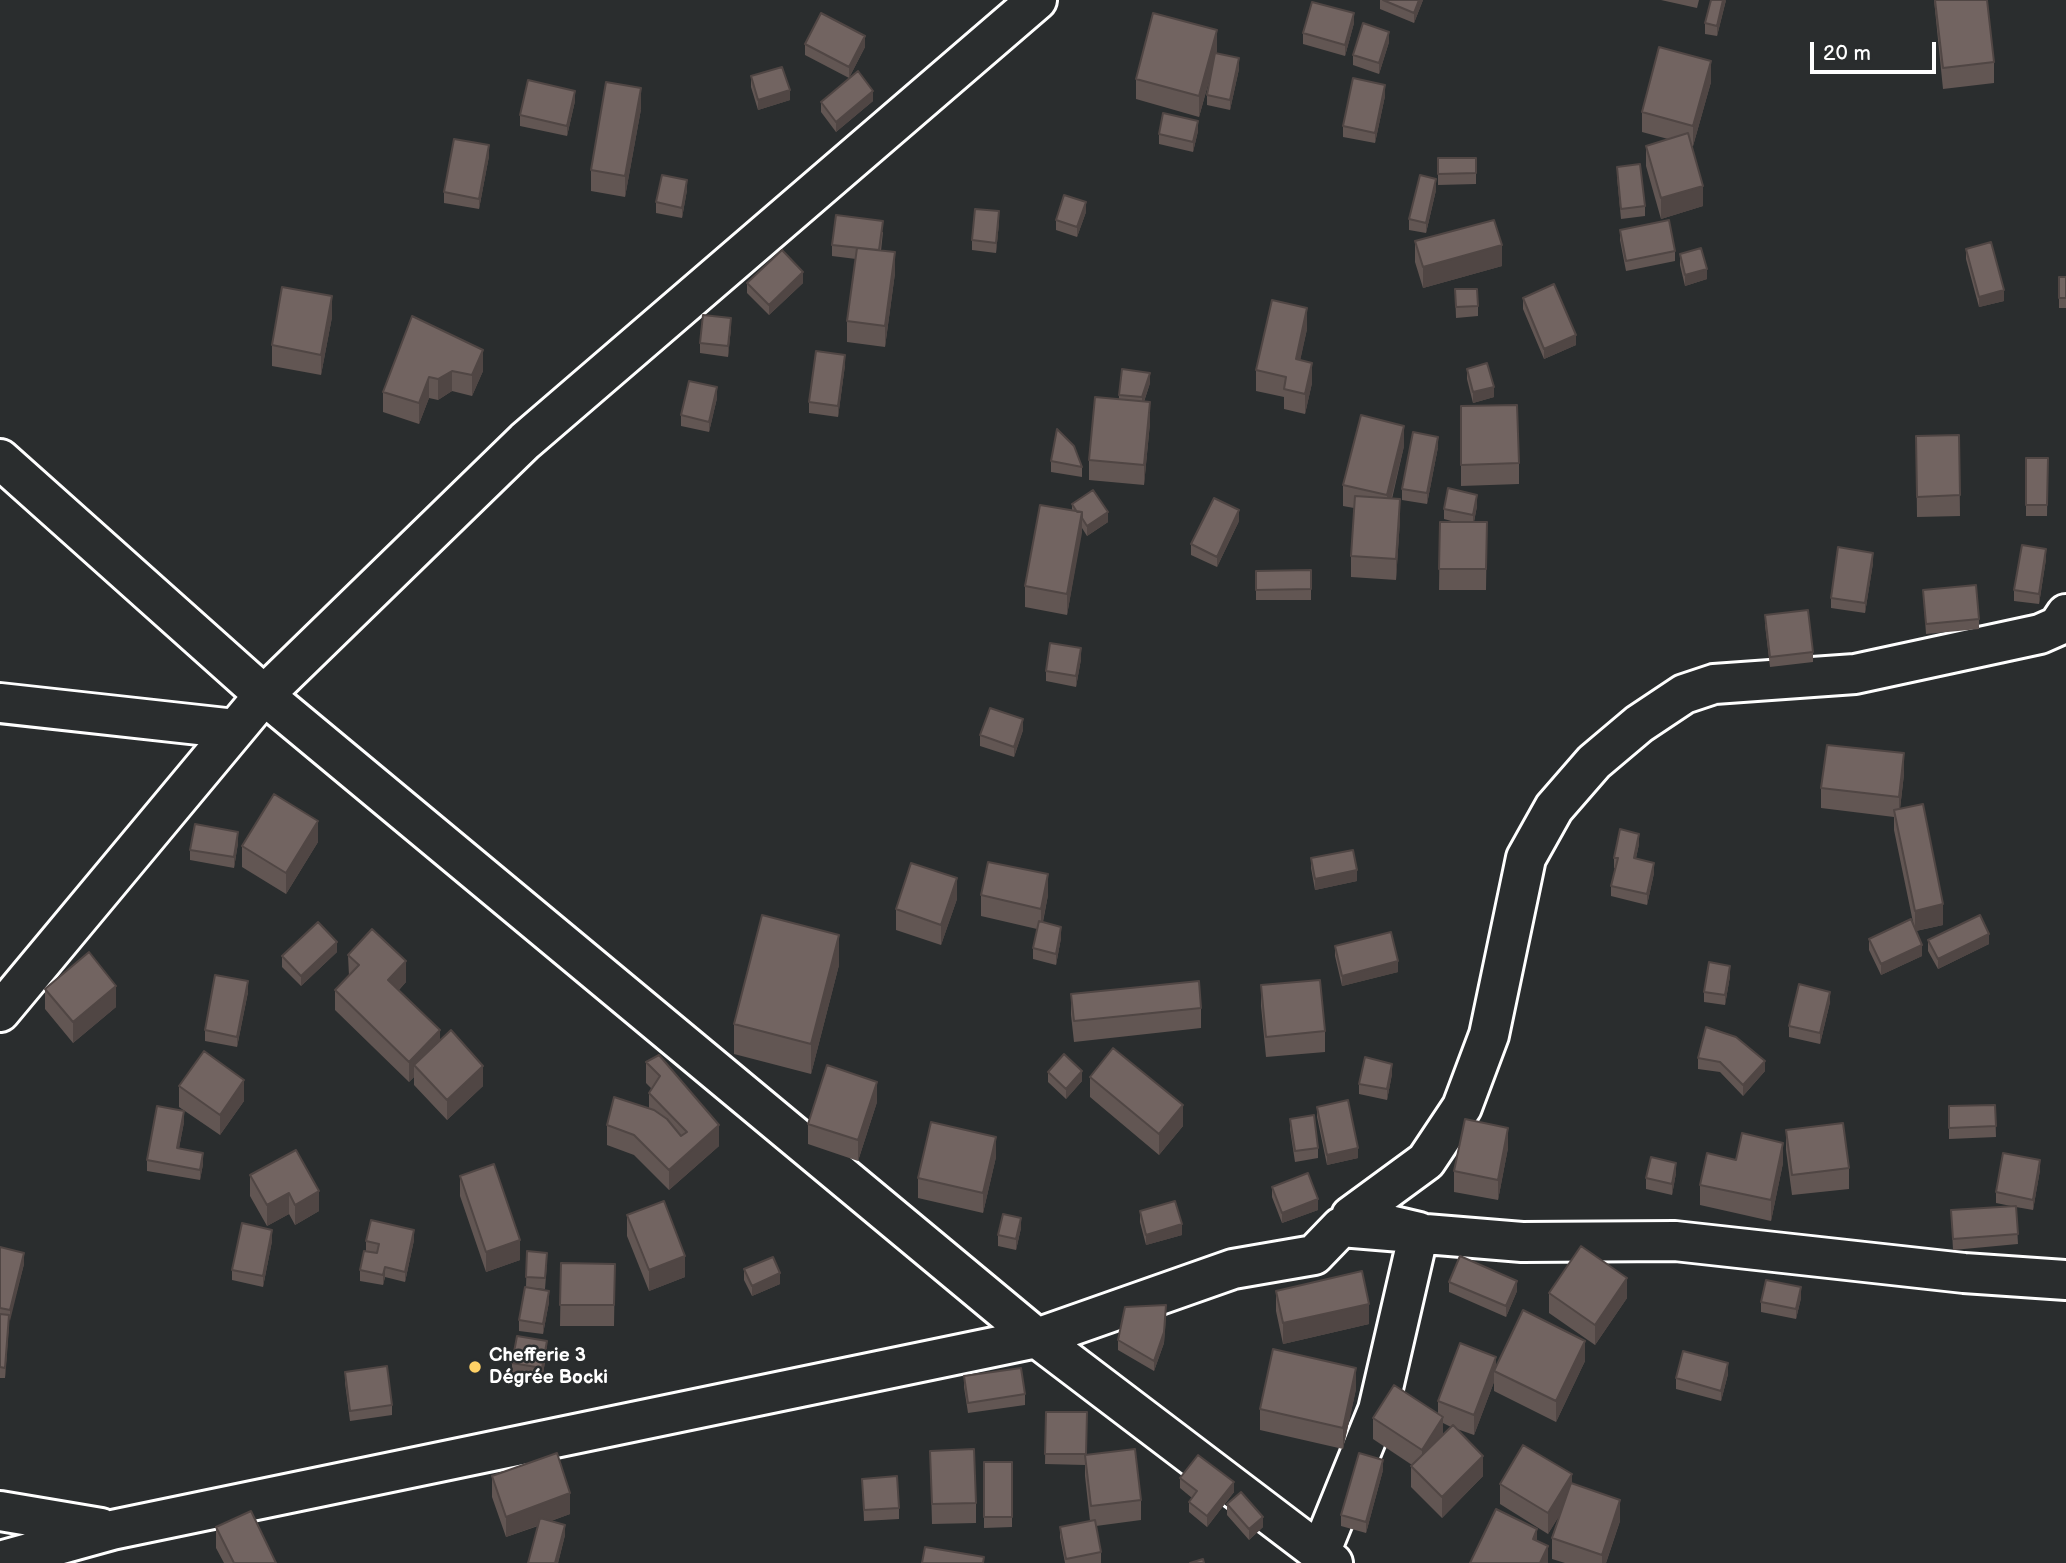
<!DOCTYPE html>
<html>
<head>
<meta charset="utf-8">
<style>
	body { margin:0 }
	#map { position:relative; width:2066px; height:1563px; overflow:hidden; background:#2a2d2e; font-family:"Balsamiq Sans",sans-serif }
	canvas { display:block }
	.scale { position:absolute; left:1810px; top:42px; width:126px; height:32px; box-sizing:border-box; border:4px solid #fff; border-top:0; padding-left:9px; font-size:21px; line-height:24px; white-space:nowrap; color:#fff; -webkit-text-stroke:5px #2a2d2e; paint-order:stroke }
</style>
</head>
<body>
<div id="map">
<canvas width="2066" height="1563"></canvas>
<div class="scale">20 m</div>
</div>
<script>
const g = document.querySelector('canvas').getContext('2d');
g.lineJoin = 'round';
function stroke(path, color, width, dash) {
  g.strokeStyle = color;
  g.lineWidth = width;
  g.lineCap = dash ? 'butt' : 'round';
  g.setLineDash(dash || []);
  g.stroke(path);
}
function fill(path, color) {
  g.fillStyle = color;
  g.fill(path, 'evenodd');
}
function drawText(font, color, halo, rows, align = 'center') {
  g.font = font + ' "Balsamiq Sans",sans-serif';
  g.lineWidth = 5;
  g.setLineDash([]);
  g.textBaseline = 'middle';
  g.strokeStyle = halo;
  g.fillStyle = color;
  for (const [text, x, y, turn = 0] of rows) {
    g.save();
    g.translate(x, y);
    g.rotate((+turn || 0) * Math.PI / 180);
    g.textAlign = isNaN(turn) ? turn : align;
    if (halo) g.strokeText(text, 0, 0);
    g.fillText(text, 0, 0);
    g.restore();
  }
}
const street = new Path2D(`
	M0,459l264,236 773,643 296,225
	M0,703l235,26
	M0,1012l264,-317 261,-254 512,-441
	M0,1511l101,17
	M1320,1553l58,-143 41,-178 -68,-16 75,-55 36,-54 27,-72 37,-177 28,-50 40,-46 45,-38 45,-30 30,-10 141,-10 185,-40 18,-8 8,-12
	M0,1561l112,-31 925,-192 196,-69 81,-14 27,-28 181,15 153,-1 289,32 102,7`);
const wall = new Path2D(`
	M1380,0h43l-9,23 -34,-14z
	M1661,0h38l-2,8z
	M1726,0l-9,36 -12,-2v-11z
	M1934,0h53l7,62v21l-51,6z
	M1354,23l-9,33 -42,-12v-11z
	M1389,42l-10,32 -26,-9v-10z
	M805,44l60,3 -16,31 -44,-23z
	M1217,51l-1,3 23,15 -9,41 -23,-5v-10l4,-21 -12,43 -63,-18v-20z
	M751,76l39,24 -32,10 -7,-23z
	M1711,82l-18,64h-1l11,60 -42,13 -15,-53v-20l22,-7 -26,-7v-20z
	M1385,96l-10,47 -32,-6v-11z
	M575,101l-8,35 -47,-10v-11z
	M873,101l-37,31 -15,-20v-10z
	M641,109l-16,88 -34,-6v-21z
	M1198,131l-5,21 -34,-8v-10z
	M489,156l-10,53 -35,-6v-11z
	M1438,158h38v26l-38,1z
	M1617,167l28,39v10l-24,3 -4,-42z
	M687,190l-5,28 -26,-5v-11z
	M1436,190l-10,43 -17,-3v-11z
	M1086,212l-9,25 -21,-7v-10z
	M999,222l-3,31 -24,-3v-10z
	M1620,230l55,21v10l-49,10 -6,-31z
	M883,232l-2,19 14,22 -10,74 -38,-5v-21l9,-62 -24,-3v-11z
	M1415,241l87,25 -79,22 -8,-26z
	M1966,249l38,52 -25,6 -13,-48z
	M1680,254l27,25 -22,7 -5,-21z
	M2059,277h7v31h-7z
	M747,283h56l-34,32 -22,-22z
	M1455,289l23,17v10l-22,2z
	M1523,298l53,47 -32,14 -21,-50z
	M412,316l71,55 -11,25 -20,-5 -14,9 -9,-2 -10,26 -36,-12v-20z
	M332,317l-11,58 -49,-9v-21z
	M731,328l-3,29 -28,-4v-10z
	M1307,329l-7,31 12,23 -7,31 -21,-5v-12l-28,-6v-21z
	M845,365l-7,52 -29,-4v-11z
	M1467,369l27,28 -21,6 -6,-24z
	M1150,383l-6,19 6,21 -6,62 -55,-5v-20l30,-61v-4z
	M717,398l-8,34 -28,-6v-11z
	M1461,406l58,57v21l-58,2z
	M1959,435l1,81 -43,1 -1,-81z
	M1404,446l-12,53 8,21 -4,60 -45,-3v-21l3,-48 -11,-2v-21z
	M1438,447l-11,57 -25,-4v-11z
	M2026,458h22l-1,58h-21z
	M1051,461l31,6v10l-31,-5z
	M1072,504l36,18 -21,14 -5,-8 -15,87 -42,-8v-21l47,-75z
	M1477,506l-3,16h13l-1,68h-47l1,-68h15l-11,-3v-10z
	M1239,521l-22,46 -26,-12v-11z
	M2046,559l-7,45 -25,-3v-11z
	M1873,563l-8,50 -34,-5v-10z
	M1311,570v30h-55v-29z
	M1923,590l56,29v10l-53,5z
	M1765,615l48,37v10l-43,5 -5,-42z
	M1081,659l-5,28 -30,-6v-10z
	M1023,730l-9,27 -34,-11v-11z
	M1904,774l-4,35 43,116 -27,6 6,25 -41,19 -12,-25v-11l45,-12 -20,-97v-13l-73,-9v-20z
	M318,842l-32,52 -44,-27v-21z
	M238,843l-4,25 -44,-8v-10z
	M1639,844l-3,14 18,15 -7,32 -36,-9v-10l4,-18h-1v-10z
	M1311,858l46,23 -42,9 -4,-22z
	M981,895h67l-5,27 18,16 -5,27 -23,-6v-11l4,-19 -56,-13z
	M957,899l-16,46 -45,-15v-21z
	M1928,940l61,4 -51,25 -10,-18z
	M1335,946l63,26 -56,14 -7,-30z
	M337,952l-36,34 -19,-19v-11z
	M348,955l58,27 -7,8 41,51 43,45 -36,34 -33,-35v-8l-5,5 -74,-72v-20l14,-14z
	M839,965l-28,109 -77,-20v-30z
	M1730,976l-5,29 -21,-3v-10z
	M1261,985l64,46v21l-59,5 -5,-51z
	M45,989l71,18 -43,36 -28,-34z
	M248,992l-11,55 -32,-6v-11z
	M1071,994l130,14v20l-127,14 -3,-27z
	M1830,1002l-10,42 -31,-7v-11z
	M659,1055l60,91 -50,44 -35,-35 -27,-10v-20l42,-17v-15l2,-5 -5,-5v-21z
	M1698,1058l67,3v10l-22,25 -23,-24 -22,-3z
	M1048,1072l34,9 -16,18 -18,-17z
	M1392,1074l-5,26 -28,-6v-10z
	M1090,1077l93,49 -24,29 -69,-58z
	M179,1086l65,15 -24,34 -41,-28z
	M877,1102l-19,59 -50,-17v-20z
	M1995,1105l1,32 -47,2v-33z
	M1317,1107l41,51 -31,7 -10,-48z
	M1290,1119l28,29v10l-23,4 -5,-33z
	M184,1122l-5,26 24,16 -3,16 -53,-9v-11z
	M1786,1130l63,38v21l-57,6 -6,-45z
	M1508,1148l-10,52 -44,-8v-21z
	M296,1150l23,61 -24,14 -6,-11 -22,12 -17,-30v-21z
	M996,1157l-13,56 -65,-15v-20z
	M1736,1160l47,3 -12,58 -71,-16v-20z
	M2040,1170l-7,40 -17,-3 2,37 -65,6 -2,-40 60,-4 -15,-3v-11z
	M1676,1173l-4,22 -26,-6v-11z
	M460,1176l60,84 -34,12 -26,-76z
	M1272,1187l46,23 -36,13 -10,-26z
	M1140,1211l42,24 -36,10 -6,-23z
	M627,1215l58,62 -36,14 -22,-55z
	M1021,1228l-5,22 -18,-4v-11z
	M414,1240l-9,42 -20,-5 -2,8 -23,-4v-11l6,-19v-10z
	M272,1241l-9,46 -31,-7v-10z
	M0,1247l24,17 -15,57 -4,57h-5z
	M527,1251l20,12 -2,26 -14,-1 18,14 -6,32 -24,-3v-11l7,-33z
	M561,1263l54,1 -1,62h-54z
	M744,1269l36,15 -28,12 -8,-16z
	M1449,1282l68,9 -11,26 -57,-25z
	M1276,1291l93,33 -86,20 -7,-33z
	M1549,1293l78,5 -32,47 -46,-32z
	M1801,1298l-5,21 -35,-7v-10z
	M1166,1316l-2,27 -10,28 -36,-21v-10z
	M547,1351l-5,28 -30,-5v-11z
	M1585,1361l-29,61 -62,-31v-9l-20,53 -17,-6 26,47 -41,42 -31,-31v-21l1,-1 -39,-26v-21l65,-5v-12l58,-34zM1443,1423l8,4 -8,8z
	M345,1372l47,33v10l-42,6 -5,-38z
	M1728,1374l-7,27 -45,-12v-11z
	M964,1376l61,18v11l-57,8 -4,-26z
	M1356,1389l-13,60 -83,-19v-21z
	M1046,1412l41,43 54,45v20l-45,6 5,26v11h-36l-5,-26v-10l30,-6 -5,-45v-11l-40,-1z
	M930,1451l46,52v20l-44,1z
	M984,1462h28v65l-28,1z
	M1383,1470l-17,63 -25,-7v-11z
	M492,1476l78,38 -19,7 14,14 -7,28h-30l10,-37 -32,11 -14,-40z
	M1180,1478l54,14 -27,35 -18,-15v-10l3,-4 -12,-10z
	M862,1479l37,29v11l-35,2z
	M1572,1483l48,38 -14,42h-41l-13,-4v-21l10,-27 -14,23 -48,-30v-20z
	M1227,1504l36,23 -14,13 -22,-25z
	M216,1527l60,36h-52l-8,-15z`);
const shadedWall = new Path2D(`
	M1419,0h4l-9,23v-10z
	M1723,0h3l-9,36v-10z
	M1354,13v10l-9,33v-11z
	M1217,30v21l-18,66v-21z
	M1389,32v10l-10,32v-11z
	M865,36v11l-16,31v-11z
	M1239,58v11l-9,41v-10z
	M1711,61v21l-18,64v-20z
	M1385,85v11l-10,47v-10z
	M641,88v21l-16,88v-21z
	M790,90v10l-32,10v-10z
	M575,91v10l-8,35v-10z
	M873,91v10l-37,31v-10z
	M1198,121v10l-5,21v-10z
	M489,145v11l-10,53v-10z
	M1436,179v11l-10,43v-10z
	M687,180v10l-5,28v-10z
	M1703,186v20l-42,13v-21z
	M1086,202v10l-9,25v-10z
	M999,211v11l-3,31v-10z
	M1502,245v21l-79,22v-21z
	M895,252v21l-10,74v-21z
	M1707,269v10l-22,7v-11z
	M803,272v11l-34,32v-10z
	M2004,290v11l-25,6v-10z
	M332,296v21l-11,58v-20z
	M1307,308v21l-11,51v-21z
	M731,318v10l-3,29v-11z
	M1576,335v10l-32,14v-10z
	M483,350v21l-11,25v-21z
	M845,355v10l-7,52v-11z
	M1312,363v20l-7,31v-20z
	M452,371v20l-14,9v-21z
	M1150,373v10l-8,24v-10z
	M429,377v21l-10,26v-21z
	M717,387v11l-8,34v-10z
	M1494,387v10l-21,6v-11z
	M1150,402v21l-6,62v-20z
	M1404,426v20l-17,70v-21z
	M1438,437v10l-11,57v-11z
	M1477,495v11l-4,20v-11z
	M1400,499v21l-4,60v-21z
	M1239,510v11l-22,46v-10z
	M1082,512v21l-15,82v-21z
	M1108,512v10l-21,14v-10z
	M2046,549v10l-7,45v-10z
	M1873,553v10l-8,50v-10z
	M1081,648v11l-5,28v-11z
	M1023,719v11l-9,27v-10z
	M1904,753v21l-5,43v-20z
	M318,821v21l-32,52v-21z
	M238,832v11l-4,25v-11z
	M1639,834v10l-5,24v-10z
	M1654,863v10l-7,32v-11z
	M1357,870v11l-42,9v-11z
	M1048,874v21l-7,35v-21z
	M957,878v21l-16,46v-20z
	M1943,904v21l-28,6v-20z
	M1061,927v11l-5,27v-11z
	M1989,934v10l-51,25v-10z
	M839,935v30l-28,109v-30z
	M337,942v10l-36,34v-10z
	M1922,945v11l-41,19v-11z
	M406,961v21l-18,19v-21z
	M1398,961v11l-56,14v-10z
	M1730,966v10l-5,29v-10z
	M248,981v11l-11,55v-10z
	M116,986v21l-43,36v-21z
	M1830,992v10l-10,42v-11z
	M440,1030v20l-26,15v12l-5,5v-20z
	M1765,1061v10l-22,25v-11z
	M1392,1064v10l-5,26v-11z
	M483,1066v20l-36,34v-20z
	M1082,1071v10l-16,18v-10z
	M244,1080v21l-24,34v-20z
	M877,1082v20l-19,59v-21z
	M1183,1105v21l-24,29v-21z
	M184,1111v11l-7,37v-11z
	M719,1125v21l-50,44v-20z
	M1508,1128v20l-10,52v-20z
	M996,1137v20l-13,56v-20z
	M1783,1143v20l-12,58v-21z
	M1358,1148v10l-31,7v-10z
	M203,1153v11l-3,16v-10z
	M2040,1160v10l-7,40v-10z
	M1676,1163v10l-4,22v-11z
	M319,1191v20l-24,14v-20z
	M289,1193v21l-22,12v-21z
	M1318,1199v11l-36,13v-10z
	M1021,1218v10l-5,22v-11z
	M1182,1224v11l-36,10v-10z
	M272,1230v11l-9,46v-11z
	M414,1230v10l-9,42v-10z
	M520,1240v20l-34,12v-20z
	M24,1253v11l-14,57v-11z
	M685,1256v21l-36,14v-21z
	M385,1267v10l-2,8v-10z
	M780,1273v11l-28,12v-10z
	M1627,1278v20l-32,47v-20z
	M1517,1281v10l-11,26v-11z
	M1801,1287v11l-5,21v-10z
	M549,1291v11l-6,32v-10z
	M1369,1304v20l-86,20v-21z
	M1166,1305l-2,38 -10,28v-10z
	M9,1315v11l-4,52v-10z
	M547,1341v10l-5,28v-11z
	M1585,1341v20l-29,61v-21z
	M1496,1357v15l-2,-1v11l-20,53v-20z
	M1728,1363v11l-7,27v-10z
	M1356,1368v21l-13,60v-21z
	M1443,1417v20l-21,34v-21z
	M1483,1456v20l-41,42v-21z
	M1383,1460v10l-17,63v-11z
	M1572,1474v21l-24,39v-21z
	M1234,1482v10l-27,35v-11z
	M570,1493v21l-64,23v-20z
	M1620,1500v21l-14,42h-4v-8z
	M1263,1517v10l-14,13v-11z
	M565,1525v10l-7,28h-3z
	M1537,1529v21l-4,-11z
	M1548,1546v17h-8z`);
const building = new Path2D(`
	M1383,0h36l-5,13z
	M1711,0h12l-6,26 -12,-3z
	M1935,0h52l7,62 -51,6z
	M1312,2l42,11 -9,32 -42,-12z
	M821,13l44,23 -16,31 -44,-23z
	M1153,13l64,17 -18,66 -63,-17z
	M1363,23l26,9 -10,31 -26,-8z
	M1659,47l52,14 -18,65 -51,-14z
	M1215,53l24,5 -9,42 -23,-5z
	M782,67l8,23 -32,10 -7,-24z
	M858,71l15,20 -37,31 -15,-20z
	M1353,78l32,7 -10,48 -32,-7z
	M528,80l47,11 -8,35 -47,-11z
	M606,82l35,6 -16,88 -34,-6z
	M1163,113l35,8 -5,21 -34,-8z
	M1688,133l15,53 -42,12 -15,-52z
	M454,139l35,6 -10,54 -35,-7z
	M1438,158h38v15l-38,1z
	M1640,164l5,42 -24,3 -4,-42z
	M662,175l25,5 -5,28 -26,-6z
	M1420,175l16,4 -10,44 -17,-4z
	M1064,195l22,7 -9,25 -21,-7z
	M975,209l24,2 -3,32 -24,-3z
	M836,215l47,6 -4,29 -47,-5z
	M1494,220l8,25 -79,22 -8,-26z
	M1669,220l6,31 -49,10 -6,-31z
	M1991,242l13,48 -25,7 -13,-48z
	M857,248l38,4 -10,74 -38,-5z
	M1701,248l6,21 -22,6 -5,-21z
	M782,250l21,22 -34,33 -22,-22z
	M2059,277h7v21h-7z
	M1554,284l22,51 -32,14 -21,-51z
	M282,287l50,9 -11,59 -49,-10z
	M1455,289h22l1,17 -22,1z
	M1272,300l35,8 -11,51 16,4 -7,31 -21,-5 2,-12 -30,-7z
	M703,315l28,3 -3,28 -28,-3z
	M412,316l71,34 -11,25 -20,-4 -14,8 -9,-2 -10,26 -36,-11z
	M816,351l29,4 -7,51 -29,-4z
	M1487,363l7,24 -21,5 -6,-23z
	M1122,369l28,4 -8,24 -23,-2z
	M689,381l28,6 -8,35 -28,-7z
	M1095,397l55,5 -6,63 -55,-5z
	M1517,405l2,58 -58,2v-59z
	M1361,415l43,11 -17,69 -44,-10z
	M1057,429l17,17 8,21 -31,-6z
	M1413,432l25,5 -11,56 -25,-4z
	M1959,435l1,60 -43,2 -1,-61z
	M2026,458h22l-1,47h-21z
	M1448,488l29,7 -4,20 -29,-6z
	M1093,490l15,22 -21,14 -5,-8v-6h-5l-5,-8z
	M1355,496l45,3 -4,60 -45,-3z
	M1214,498l25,12 -22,47 -26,-13z
	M1040,505l42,7 -15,82 -42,-8z
	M1440,522h47l-1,47h-47z
	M2022,545l24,4 -7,45 -25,-4z
	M1838,547l35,6 -8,50 -34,-5z
	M1311,570v19l-55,1v-19z
	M1976,585l3,34 -53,5 -3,-34z
	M1808,610l5,42 -43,5 -5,-42z
	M1050,643l31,5 -5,28 -30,-5z
	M990,708l33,11 -9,28 -34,-12z
	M1827,745l77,8 -5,44 -78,-9z
	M274,794l44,27 -32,52 -44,-27z
	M1923,804l20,100 -28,7 -21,-101z
	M195,824l43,8 -4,25 -44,-7z
	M1620,829l19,5 -5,24 20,5 -7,31 -36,-8 7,-28h-4z
	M1353,850l4,20 -42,9 -4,-21z
	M988,862l60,12 -7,35 -60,-14z
	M911,863l46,15 -16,47 -45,-16z
	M762,915l77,20 -28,109 -77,-20z
	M1980,915l9,19 -51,25 -10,-19z
	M1911,919l11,26 -41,19 -12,-25z
	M1039,921l22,6 -5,27 -23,-6z
	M318,922l19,20 -36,34 -19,-20z
	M372,929l34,32 -18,19 52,50 -31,32 -74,-72 24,-25 -11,-10z
	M1391,932l7,29 -56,15 -7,-30z
	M89,952l27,34 -43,36 -28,-33z
	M1709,962l21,4 -5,29 -21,-3z
	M215,975l33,6 -11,56 -32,-7z
	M1320,980l5,51 -59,6 -5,-52z
	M1199,981l2,27 -127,13 -3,-27z
	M1799,984l31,8 -10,41 -31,-7z
	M1706,1027l30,10 29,24 -22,24 -23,-23 -22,-4z
	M451,1030l32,36 -36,34 -33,-35z
	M1113,1048l70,57 -24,29 -69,-57z
	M204,1051l40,29 -24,35 -41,-29z
	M1064,1054l18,17 -16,18 -18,-17z
	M659,1055l60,70 -50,45 -35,-35 -27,-10 7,-28 40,13 13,9 14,17 6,-4 -38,-39 11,-17 -14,-14z
	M1365,1057l27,7 -5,25 -28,-5z
	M827,1065l50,17 -19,58 -50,-16z
	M1348,1100l10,48 -31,7 -10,-48z
	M1995,1105l1,21 -47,2v-22z
	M157,1106l27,5 -7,37 26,5 -3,17 -53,-10z
	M1314,1115l4,33 -23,3 -5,-32z
	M1465,1119l43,9 -10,52 -44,-9z
	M931,1122l65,15 -13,56 -65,-15z
	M1843,1123l6,45 -57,7 -6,-45z
	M1742,1133l41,10 -12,57 -71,-15 7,-32 29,7z
	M296,1150l23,41 -24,14 -6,-12 -22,12 -17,-30z
	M2003,1153l37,7 -7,40 -37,-8z
	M1651,1157l25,6 -4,21 -26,-6z
	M494,1164l26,76 -34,12 -26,-76z
	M1308,1173l10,26 -36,14 -10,-26z
	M664,1201l21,55 -36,14 -22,-55z
	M1175,1201l7,23 -36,11 -6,-24z
	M2016,1206l2,28 -65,5 -2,-29z
	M1003,1214l18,4 -5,21 -18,-4z
	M371,1220l43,10 -9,42 -20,-5 -2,8 -23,-5 4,-19 13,2 2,-9 -13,-3z
	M242,1223l30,7 -9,46 -31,-6z
	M1581,1246l46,32 -32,47 -46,-32z
	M0,1247l24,6 -14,57 -10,-2z
	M527,1251l20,2 -2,25 -19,-1z
	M1460,1256l57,25 -11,25 -57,-24z
	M773,1257l7,16 -28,13 -8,-17z
	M561,1263l54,1 -1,41h-54z
	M1362,1271l7,33 -86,19 -7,-32z
	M1766,1280l35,7 -5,22 -35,-7z
	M525,1287l24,4 -6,33 -24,-4z
	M1166,1305l-2,27 -10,29 -36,-21 7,-33z
	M1523,1310l62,31 -29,60 -62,-30z
	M0,1314l9,1 -4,53 -5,-1z
	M517,1336l30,5 -5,27 -30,-5z
	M1460,1343l36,14 -22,58 -36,-14z
	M1273,1349l83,19 -13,60 -83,-19z
	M1683,1351l45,12 -7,28 -45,-13z
	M387,1366l5,39 -42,6 -5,-39z
	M1021,1368l4,26 -57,9 -4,-27z
	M1394,1385l49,32 -21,33 -49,-32z
	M1046,1412h41l-1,42h-41z
	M1453,1425l30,31 -41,41 -31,-31z
	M1523,1445l49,29 -24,39 -48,-29z
	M974,1449l2,54 -44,1 -2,-53z
	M1135,1449l6,51 -50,6 -6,-51z
	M557,1453l13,40 -64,24 -14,-41z
	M1359,1453l24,7 -17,62 -25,-7z
	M1198,1455l36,27 -27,34 -18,-14 8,-11 -17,-13z
	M984,1462h28v55h-28z
	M897,1476l2,32 -35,2 -2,-31z
	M1571,1483l49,17 -18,55 -50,-17z
	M1241,1492l22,25 -14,12 -22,-25z
	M1496,1509l41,20 -4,10 15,7 -8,17h-70z
	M251,1511l25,52h-42l-18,-36z
	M540,1518l25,7 -10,38h-27z
	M1095,1520l6,32 -35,7 -6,-32z
	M925,1547l59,10 -1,6h-61z
	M1203,1559l1,4h-14z`);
const markers = [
	[475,1367,7,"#ffd166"]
];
const poiNames = [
	["Chefferie 3",489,1356],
	["Dégrée Bocki",489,1378]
];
stroke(street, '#fff', 44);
stroke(street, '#2a2d2e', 38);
fill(wall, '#625653');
fill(shadedWall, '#504644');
fill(building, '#726461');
stroke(building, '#504644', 2);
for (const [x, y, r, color] of markers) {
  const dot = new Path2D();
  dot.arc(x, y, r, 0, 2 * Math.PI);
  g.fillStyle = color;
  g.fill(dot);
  stroke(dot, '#2a2d2e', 2.5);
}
drawText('bold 19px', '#fff', '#2a2d2e', poiNames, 'left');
</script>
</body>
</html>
